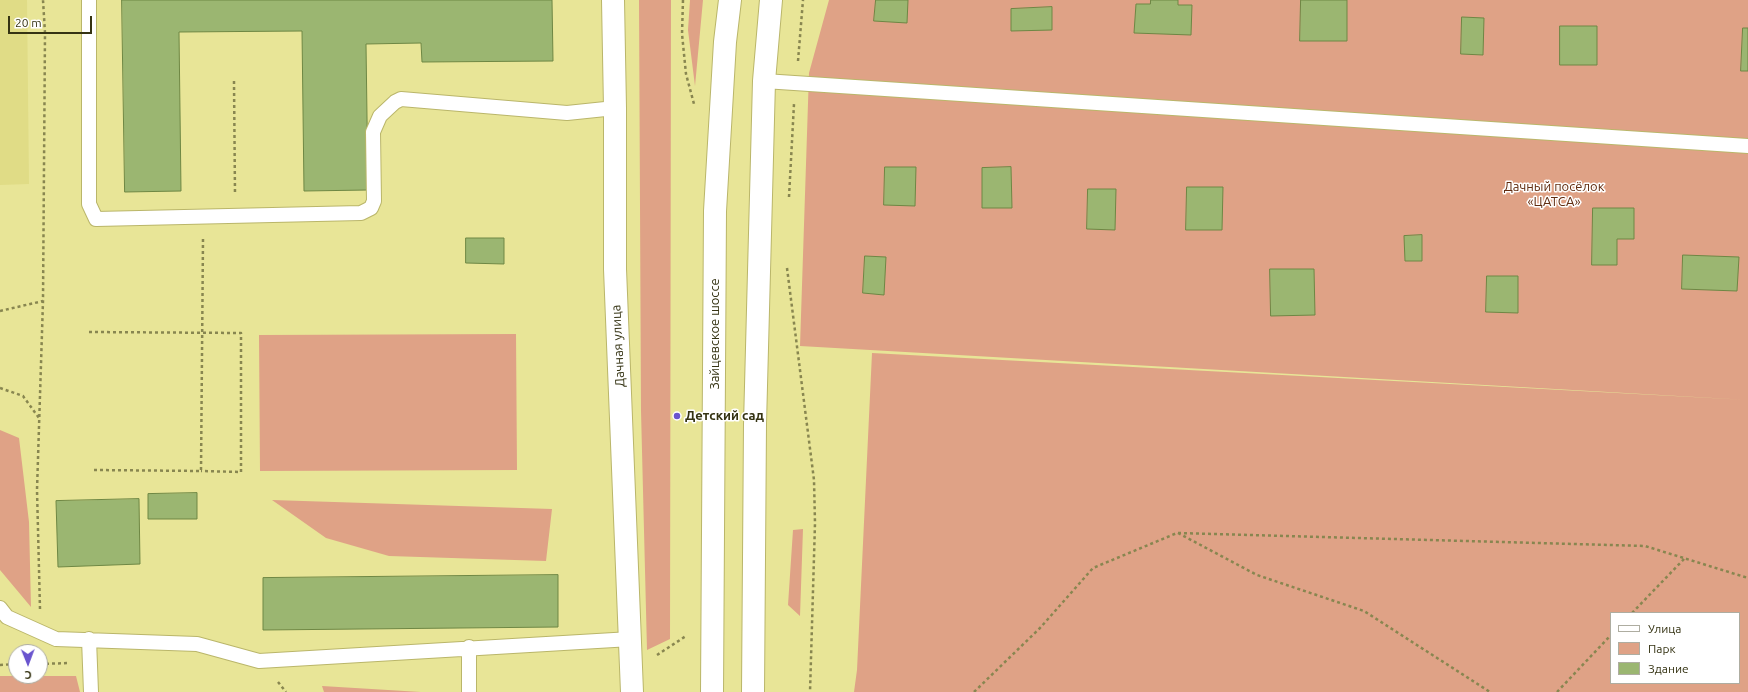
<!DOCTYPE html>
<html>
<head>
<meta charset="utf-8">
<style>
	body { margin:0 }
	#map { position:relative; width:1748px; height:692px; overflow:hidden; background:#e8e597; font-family:Ubuntu,sans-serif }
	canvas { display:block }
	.legend { position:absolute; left:1610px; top:612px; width:130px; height:72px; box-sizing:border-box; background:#fff; border:1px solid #aeada1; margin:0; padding:5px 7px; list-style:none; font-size:12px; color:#353313 }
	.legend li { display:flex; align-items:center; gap:8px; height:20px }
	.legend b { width:20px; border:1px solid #aeada1 }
	.north { position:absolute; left:8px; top:644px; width:40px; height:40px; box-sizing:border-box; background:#fff; border:1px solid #aeada1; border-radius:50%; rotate:179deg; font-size:11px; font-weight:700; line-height:16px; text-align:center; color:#353313 }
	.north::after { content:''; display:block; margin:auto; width:14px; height:18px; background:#6954ce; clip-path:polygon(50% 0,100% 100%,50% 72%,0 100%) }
	.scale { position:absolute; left:8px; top:16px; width:84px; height:18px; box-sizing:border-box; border:2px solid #353313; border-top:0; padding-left:5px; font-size:12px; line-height:14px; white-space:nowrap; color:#353313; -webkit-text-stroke:3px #fff; paint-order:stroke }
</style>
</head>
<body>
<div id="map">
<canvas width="1748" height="692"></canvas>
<ul class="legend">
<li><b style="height:5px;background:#fff"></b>Улица</li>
<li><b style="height:11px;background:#dfa286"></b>Парк</li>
<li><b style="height:11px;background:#9bb671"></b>Здание</li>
</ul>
<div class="north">С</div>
<div class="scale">20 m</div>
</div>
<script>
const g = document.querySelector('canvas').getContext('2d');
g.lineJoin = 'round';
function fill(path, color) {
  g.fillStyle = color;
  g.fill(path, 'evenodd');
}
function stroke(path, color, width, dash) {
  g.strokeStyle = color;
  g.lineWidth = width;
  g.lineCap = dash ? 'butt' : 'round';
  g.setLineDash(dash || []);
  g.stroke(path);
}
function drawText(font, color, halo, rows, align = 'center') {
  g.font = font + ' Ubuntu,sans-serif';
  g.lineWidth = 3;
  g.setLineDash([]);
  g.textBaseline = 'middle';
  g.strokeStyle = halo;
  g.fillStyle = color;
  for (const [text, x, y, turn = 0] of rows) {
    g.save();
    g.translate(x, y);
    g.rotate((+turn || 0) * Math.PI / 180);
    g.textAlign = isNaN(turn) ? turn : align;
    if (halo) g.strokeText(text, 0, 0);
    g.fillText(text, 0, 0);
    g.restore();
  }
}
const built = new Path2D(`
	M0,0h27l2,184 -29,1z`);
const green = new Path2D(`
	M639,0h32l-1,639 -23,11 -6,-239z
	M690,0h13l-8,86 -7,-56z
	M829,0h919v400l-948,-54 9,-273z
	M516,334l1,136 -257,1 -1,-136z
	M872,353l876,47v292h-894l3,-22zM1611,613h128v70h-128z
	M0,430l19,8 10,84 2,85 -31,-37z
	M272,500l280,9 -6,52 -157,-5 -63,-18z
	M803,529l-3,87 -12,-11 5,-75z
	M0,676h76l4,16h-80z
	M322,686l99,6h-97z`);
const building = new Path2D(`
	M122,0h430l1,61 -131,1 -1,-19 -55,1 2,146 -64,1 -2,-160 -123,1 2,159 -56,1z
	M876,0h32l-1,23 -33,-2z
	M1151,0h27v5h14l-1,30 -57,-2 2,-29h14z
	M1301,0h46v41h-47z
	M1052,7v23l-41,1v-22z
	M1462,17l22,1 -1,37 -22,-1z
	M1560,26h37v39h-37z
	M1743,28h5v43h-7z
	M885,167h31l-1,39 -31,-1z
	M1011,167l1,41h-30v-40z
	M1187,187h36l-1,43h-36z
	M1088,189h28l-1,41 -28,-1z
	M1593,208h41v31h-17v26h-25z
	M1422,235v26h-17l-1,-25z
	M466,238h38v26l-38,-1z
	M1683,255l56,2 -2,34 -55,-2z
	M865,256l21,1 -2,38 -21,-2z
	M1270,269h44l1,46 -44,1z
	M1487,276h31v37l-32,-1z
	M197,493v26h-49v-25z
	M139,499l1,65 -82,3 -2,-66z
	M558,575v52l-295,3v-52z`);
const path = new Path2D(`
	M683,0l-1,34 4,40 8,30
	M798,61l5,-61
	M234,81l1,113
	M789,197l5,-93
	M787,268l27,212 1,43 -5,169
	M0,311l43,-10
	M89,332l152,1v139l-40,-1
	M0,388l23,8 16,22
	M94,470l107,1 2,-232
	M1178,533l79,42 107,36 126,81
	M40,609l-3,-119 6,-189 2,-268 -2,-33
	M1632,613l53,-55
	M657,655l29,-19
	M40,664l29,-1
	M0,665l16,-1
	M278,682l8,10
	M974,692l66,-64 53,-60 84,-35 468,13 103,32
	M1557,692l54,-57`);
const service = new Path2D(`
	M89,0v204l7,15 265,-6 10,-5 3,-7 -1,-69 7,-16 15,-14 6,-3 166,14 48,-5
	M764,81l984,65
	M0,608l7,9 49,22 141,5 62,17 372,-22
	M89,639l2,53
	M469,647v45`);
const minor = new Path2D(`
	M613,0l2,108v161l17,423`);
const secondary = new Path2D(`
	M712,692l3,-481 10,-169 5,-42
	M753,692l2,-268 9,-343 7,-81`);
const markers = [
	[677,416,4,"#6954ce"]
];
const parkNames = [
	["Дачный посёлок",1554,187],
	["«ЦАТСА»",1554,202]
];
const streetNames = [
	["Зайцевское шоссе",715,334,-90],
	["Дачная улица",618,346,-93]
];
const poiNames = [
	["Детский сад",685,416]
];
fill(built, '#e0dc86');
fill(green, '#dfa286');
fill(building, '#9bb671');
stroke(building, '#6e8744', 1);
stroke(service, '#bab66a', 16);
stroke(minor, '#bab66a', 24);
stroke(secondary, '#bab66a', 24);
stroke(path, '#888650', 2.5, [3, 3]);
stroke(service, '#fff', 14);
stroke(minor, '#fff', 22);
stroke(secondary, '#fff', 22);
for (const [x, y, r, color] of markers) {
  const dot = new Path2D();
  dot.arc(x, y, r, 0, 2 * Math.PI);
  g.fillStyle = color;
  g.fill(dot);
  stroke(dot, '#fff', 1.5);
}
drawText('13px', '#612c10', '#fff', parkNames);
drawText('13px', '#353313', '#fff', streetNames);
drawText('bold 13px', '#353313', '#fff', poiNames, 'left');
</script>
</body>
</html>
